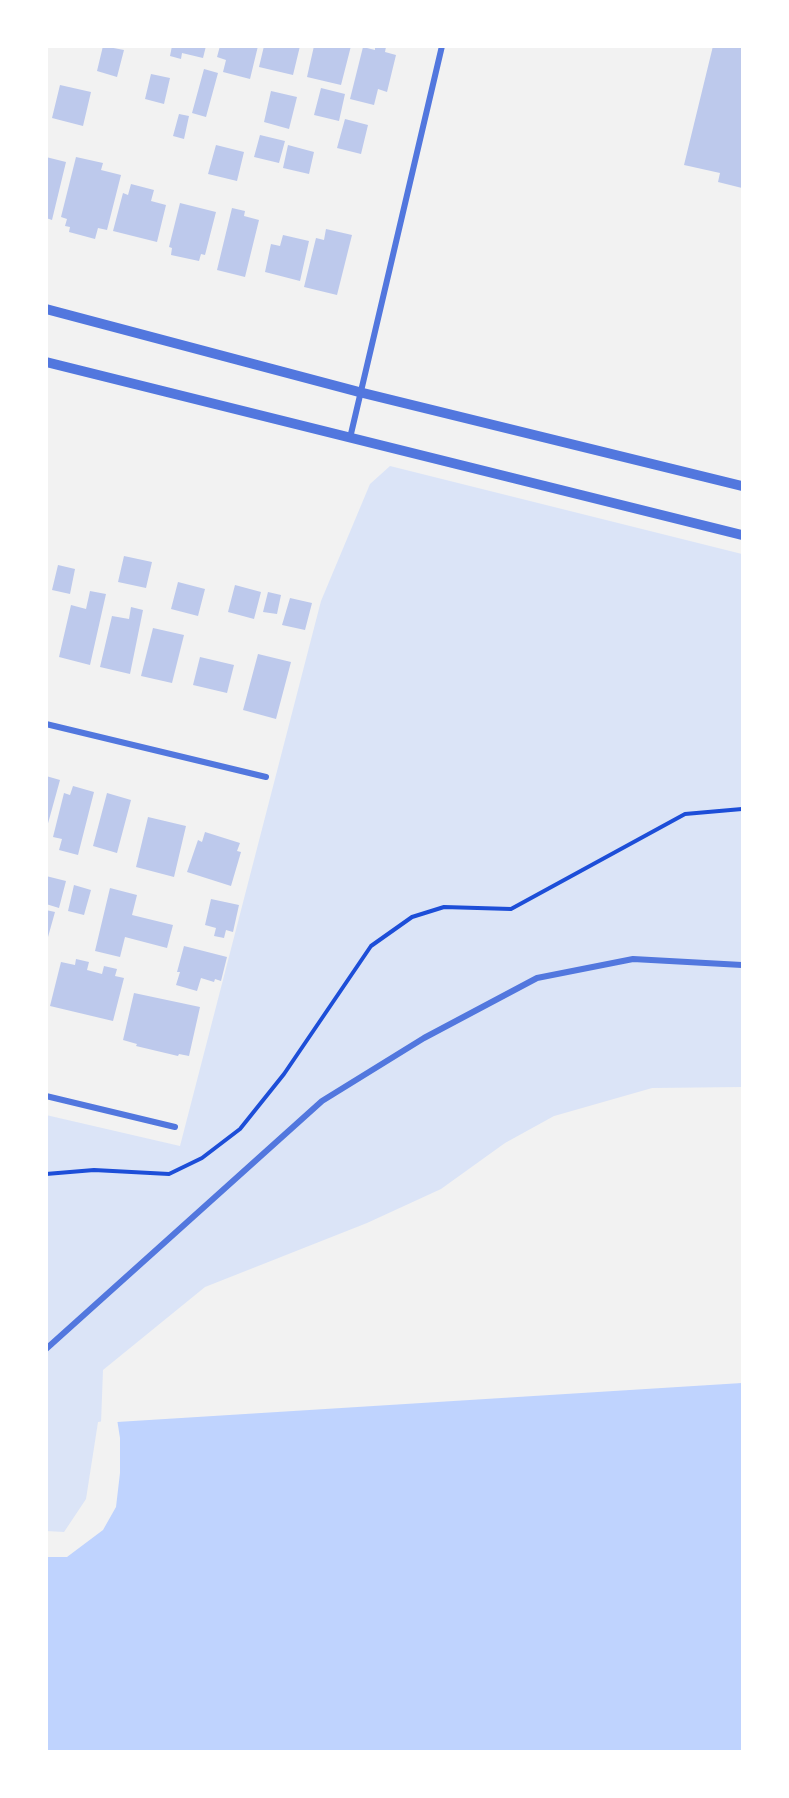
<!DOCTYPE html>
<html>
<head>
<meta charset="utf-8">
<style>
	body { margin:0 }
	#map { position:relative; width:789px; height:1798px; overflow:hidden; background:#f2f2f2; font-family:Barlow,sans-serif }
	canvas { display:block }
	.frame { position:absolute; inset:0; border:48px solid #fff; pointer-events:none }
</style>
</head>
<body>
<div id="map">
<canvas width="789" height="1798"></canvas>
<div class="frame"></div>
</div>
<script>
const g = document.querySelector('canvas').getContext('2d');
g.lineJoin = 'round';
function fill(path, color) {
  g.fillStyle = color;
  g.fill(path, 'evenodd');
}
function stroke(path, color, width, dash) {
  g.strokeStyle = color;
  g.lineWidth = width;
  g.lineCap = dash ? 'butt' : 'round';
  g.setLineDash(dash || []);
  g.stroke(path);
}
const green = new Path2D(`
	M390,466l352,88v533l-90,1 -98,28 -49,27 -64,46 -74,34 -162,64 -102,83 -2,53 -12,77 -23,35 -20,-1v-419l134,31 141,-545 49,-117z`);
const water = new Path2D(`
	M742,1383v368h-695l-1,-217 20,1 23,-35 12,-77z`);
const pier = new Path2D(`
	M117,1419l3,19v35l-4,34 -13,23 -36,27h-20l-1,-26 18,1 22,-33 12,-77z`);
const building = new Path2D(`
	M103,46l21,4 -7,27 -20,-6z
	M172,46h34l-3,12 -21,-5 -1,6 -11,-3z
	M220,46h38l-8,33 -27,-7 3,-12 -9,-3z
	M264,46h36l-7,29 -34,-8z
	M314,46h37l-10,39 -34,-8z
	M375,46l11,1 -1,5 11,3 -9,37 -9,-3 -4,16 -24,-6 13,-52 12,3z
	M713,46h29v142l-24,-6 2,-9 -36,-8z
	M204,69l14,4 -12,44 -14,-4z
	M151,74l19,4 -6,26 -19,-5z
	M60,85l31,7 -8,34 -31,-8z
	M321,88l24,6 -6,27 -25,-6z
	M271,91l26,6 -8,32 -25,-7z
	M179,114l10,2 -5,23 -11,-3z
	M345,119l23,6 -7,29 -24,-6z
	M260,135l25,6 -6,22 -25,-6z
	M216,145l28,7 -7,29 -29,-7z
	M288,145l26,7 -5,22 -26,-6z
	M46,157l20,5 -14,58 -6,-2z
	M76,157l27,6 -2,7 20,5 -14,55 -9,-2 -3,11 -26,-7 1,-5 -5,-1 2,-7 -6,-2z
	M131,184l23,6 -3,11 15,4 -9,37 -44,-11 10,-38 5,2z
	M180,203l36,9 -11,43 -4,-1 -2,7 -28,-6 1,-7 -3,-1z
	M232,208l13,3 -1,5 15,4 -14,57 -28,-7z
	M326,229l26,6 -15,60 -33,-8 12,-49 8,2z
	M283,235l26,6 -9,40 -35,-9 6,-28 9,2z
	M124,556l28,6 -6,26 -28,-6z
	M58,565l17,4 -5,25 -18,-4z
	M178,582l27,7 -7,27 -27,-7z
	M235,585l26,7 -7,27 -26,-7z
	M90,591l16,3 -16,71 -31,-8 12,-52 15,4z
	M268,592l13,3 -4,19 -14,-2z
	M290,598l22,5 -7,27 -23,-5z
	M131,607l12,3 -13,64 -30,-7 12,-51 17,3z
	M153,628l31,7 -12,48 -31,-7z
	M258,654l33,8 -15,57 -33,-9z
	M200,657l34,8 -7,28 -34,-8z
	M46,776l14,4 -13,47h-1z
	M73,786l21,6 -16,63 -19,-5 3,-11 -9,-2 11,-44 6,2z
	M107,793l24,7 -14,53 -24,-7z
	M148,817l38,9 -12,51 -38,-10z
	M205,832l35,11 -3,8 4,1 -10,34 -44,-14 11,-32 4,2z
	M46,876l20,5 -7,27 -13,-4z
	M74,885l17,5 -7,25 -16,-4z
	M110,888l27,7 -5,20 41,10 -6,23 -42,-11 -5,20 -25,-6z
	M211,899l28,6 -6,27 -7,-2 -2,8 -10,-2 2,-8 -11,-3z
	M46,910l9,2 -7,25h-2z
	M184,946l43,11 -6,24 -6,-2 -1,3 -13,-4 -4,13 -21,-6 4,-13h-3z
	M76,959l13,3 -2,8 15,4 2,-8 13,3 -2,7 9,2 -11,43 -63,-15 11,-44 14,3z
	M134,993l66,14 -11,49 -10,-2 -1,2 -42,-10 1,-2 -14,-4z`);
const path = new Path2D(`
	M46,1174l48,-4 75,4 33,-16 38,-29 44,-55 87,-128 41,-29 32,-10 67,2 174,-95 57,-5`);
const minor = new Path2D(`
	M350,438l92,-392
	M46,724l220,53
	M46,1096l129,31
	M46,1349l276,-248 102,-63 113,-60 96,-19 109,6`);
const tertiary = new Path2D(`
	M46,309l313,83 383,94
	M46,362l696,173`);
fill(green, '#dbe4f7');
fill(water, '#bfd3fe');
fill(pier, '#f2f2f2');
fill(building, '#bdc9ec');
stroke(path, '#1d4ed8', 4);
stroke(minor, '#5277de', 6);
stroke(tertiary, '#5277de', 10);
</script>
</body>
</html>
